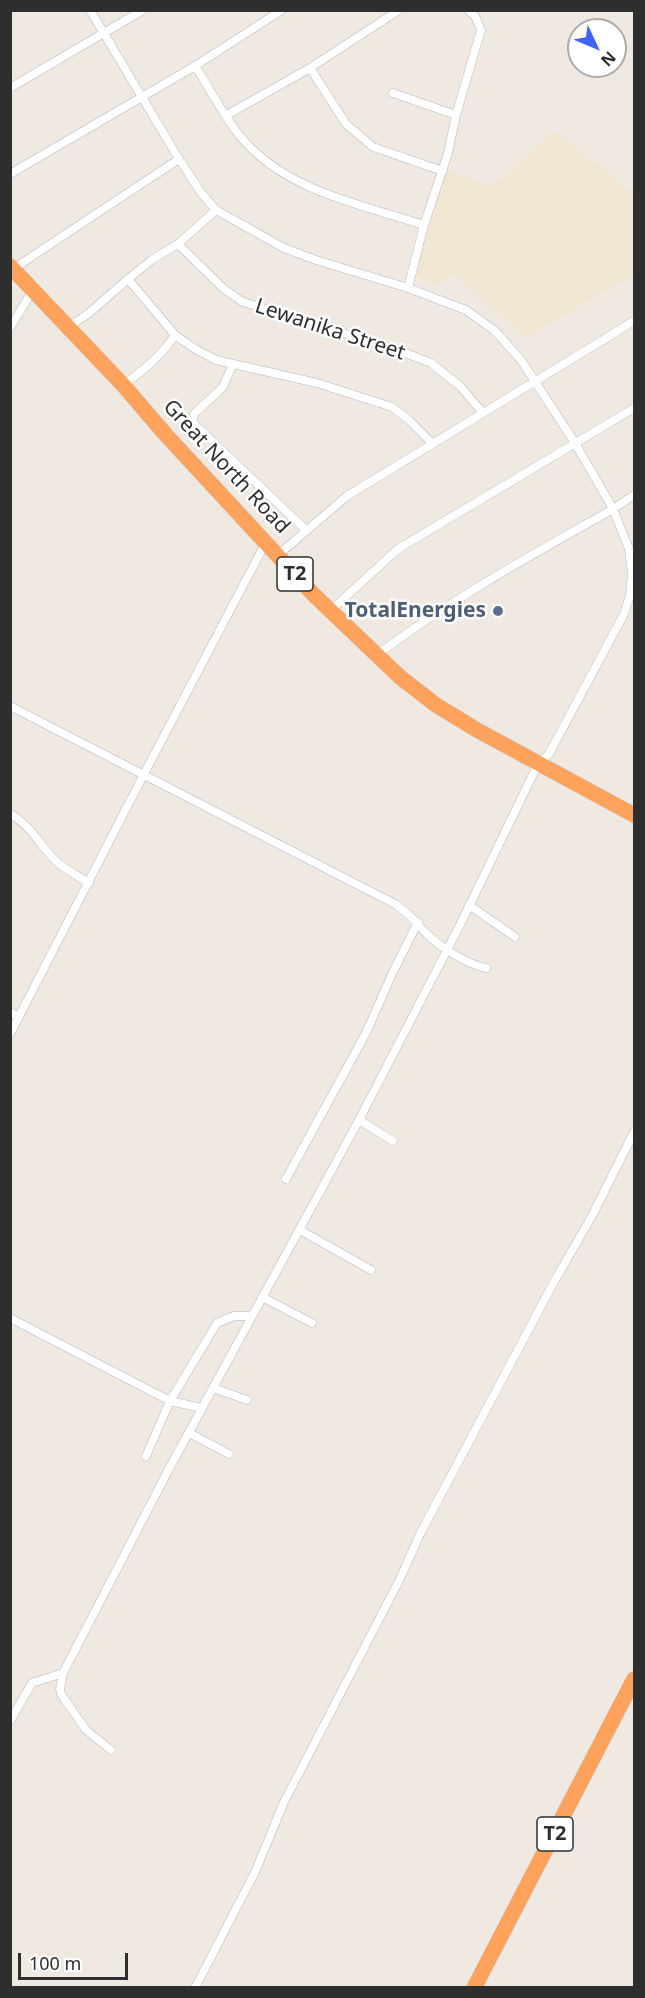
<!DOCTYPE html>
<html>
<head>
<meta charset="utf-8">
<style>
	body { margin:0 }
	#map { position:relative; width:645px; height:1998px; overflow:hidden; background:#efe9e1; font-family:"Noto Sans",sans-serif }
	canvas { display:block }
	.frame { position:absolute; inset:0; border:12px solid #2e2e2e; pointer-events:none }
	.north { position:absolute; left:567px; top:18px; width:60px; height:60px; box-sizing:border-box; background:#fff; border:2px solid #ababab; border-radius:50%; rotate:134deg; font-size:16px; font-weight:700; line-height:24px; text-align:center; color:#2e2e2e }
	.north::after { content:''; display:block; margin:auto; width:21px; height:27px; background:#4264fb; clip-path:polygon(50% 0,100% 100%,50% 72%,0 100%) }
	.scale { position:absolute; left:18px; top:1953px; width:110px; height:27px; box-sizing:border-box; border:3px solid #2e2e2e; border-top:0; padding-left:8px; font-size:18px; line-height:21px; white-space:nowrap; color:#2e2e2e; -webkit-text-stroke:4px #fff; paint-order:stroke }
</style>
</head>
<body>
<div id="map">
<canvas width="645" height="1998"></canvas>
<div class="frame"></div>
<div class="north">N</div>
<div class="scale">100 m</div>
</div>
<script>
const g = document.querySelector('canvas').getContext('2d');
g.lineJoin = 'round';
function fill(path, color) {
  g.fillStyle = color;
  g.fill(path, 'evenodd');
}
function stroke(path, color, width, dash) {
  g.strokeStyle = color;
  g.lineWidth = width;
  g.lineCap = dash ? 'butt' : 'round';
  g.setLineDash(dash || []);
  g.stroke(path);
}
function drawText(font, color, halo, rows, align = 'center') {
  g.font = font + ' "Noto Sans",sans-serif';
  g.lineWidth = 5;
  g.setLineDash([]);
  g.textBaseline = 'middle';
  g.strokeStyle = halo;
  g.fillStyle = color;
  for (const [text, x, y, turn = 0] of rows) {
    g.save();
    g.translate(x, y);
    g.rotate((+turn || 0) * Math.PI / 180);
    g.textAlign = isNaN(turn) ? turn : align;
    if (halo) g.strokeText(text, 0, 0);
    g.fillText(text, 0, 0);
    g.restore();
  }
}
const education = new Path2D(`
	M555,131l79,63v80l-108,64 -73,-65 -15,13 -20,-8 -3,-9 32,-99 45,17z`);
const stream = new Path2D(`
	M633,10l1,1`);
const street = new Path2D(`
	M90,10l89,149 23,35 14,16 68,38 32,12 92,28 58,22 29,21 26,29 54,83 38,66 16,40 3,25 -2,21 -6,19 -75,140 -11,10 -78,161 -101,195 -189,347 -107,206 -3,16 1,5 25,36 25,20
	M195,66c15,22 28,50 45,70 45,55 120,68 184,89
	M310,68l36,56 27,23 70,24
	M10,88l133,-78
	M393,93l63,22 -8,38 -24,72 -16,63
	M227,115l83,-47 89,-58
	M456,115l25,-85 -6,-14 -7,-6
	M10,174l185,-108 87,-56
	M216,210l-38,34 -25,15 -25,20 47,56 20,14 21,11 101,23 75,24 17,13 23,23
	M178,244l46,45 19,13 152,47 36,14 29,23 23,27
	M13,269l166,-110
	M68,327l20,-13 40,-35
	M10,328l23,-38
	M233,364l-10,23 -29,27 -2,8 114,108
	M123,385c21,-15 38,-29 52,-50
	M278,555l69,-59 287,-175
	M330,611l68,-62 236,-141
	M377,655c74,-56 155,-100 236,-146l21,-14
	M10,706l385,198c16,10 21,20 34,32 14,13 38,28 57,32
	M10,814c21,11 30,32 47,48 9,8 21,14 32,21
	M469,905l46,32
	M10,1012l9,5
	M10,1034l134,-260 122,-232
	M359,1120l34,21
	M286,1179l80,-146 27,-61 25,-50
	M300,1230l71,40
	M262,1297l50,26
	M10,1318l160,83 32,7
	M213,1388l34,12
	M189,1433l40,21
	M146,1456l24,-55 47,-78 17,-7h18
	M10,1721l22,-38 31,-10
	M195,1988l60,-116 29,-70 116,-223 20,-45 135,-254 37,-64 42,-84`);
const highway = new Path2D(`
	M10,266l113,119 43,50 148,160 86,82 36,28 41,25 157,85
	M474,1988l160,-309`);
const markers = [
	[498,611,6,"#5c6f8a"]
];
const shields = [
	[295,574,36],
	[555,1834,36]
];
const shieldNames = [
	["T2",295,574],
	["T2",555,1834]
];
const streetNames = [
	["Lewanika Street",330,330,18],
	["Great North Road",226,467,47]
];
const serviceNames = [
	["TotalEnergies",486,611]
];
fill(education, '#f0e6d1');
stroke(stream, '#75cff0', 2);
stroke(street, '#b4b7c1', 9);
stroke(highway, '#c9c9c9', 16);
stroke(street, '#fff', 8);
stroke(highway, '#ffa35c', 15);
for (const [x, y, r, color] of markers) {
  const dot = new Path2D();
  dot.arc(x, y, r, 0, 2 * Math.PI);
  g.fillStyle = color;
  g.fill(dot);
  stroke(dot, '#fff', 2);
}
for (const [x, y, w] of shields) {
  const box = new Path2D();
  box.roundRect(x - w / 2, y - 17, w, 34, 4.5);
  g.fillStyle = '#fff';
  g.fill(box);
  stroke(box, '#2e2e2e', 1.5);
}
drawText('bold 20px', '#2e2e2e', null, shieldNames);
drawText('21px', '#2e2e2e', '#fff', streetNames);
drawText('bold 21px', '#4e5e75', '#fff', serviceNames, 'right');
</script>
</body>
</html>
